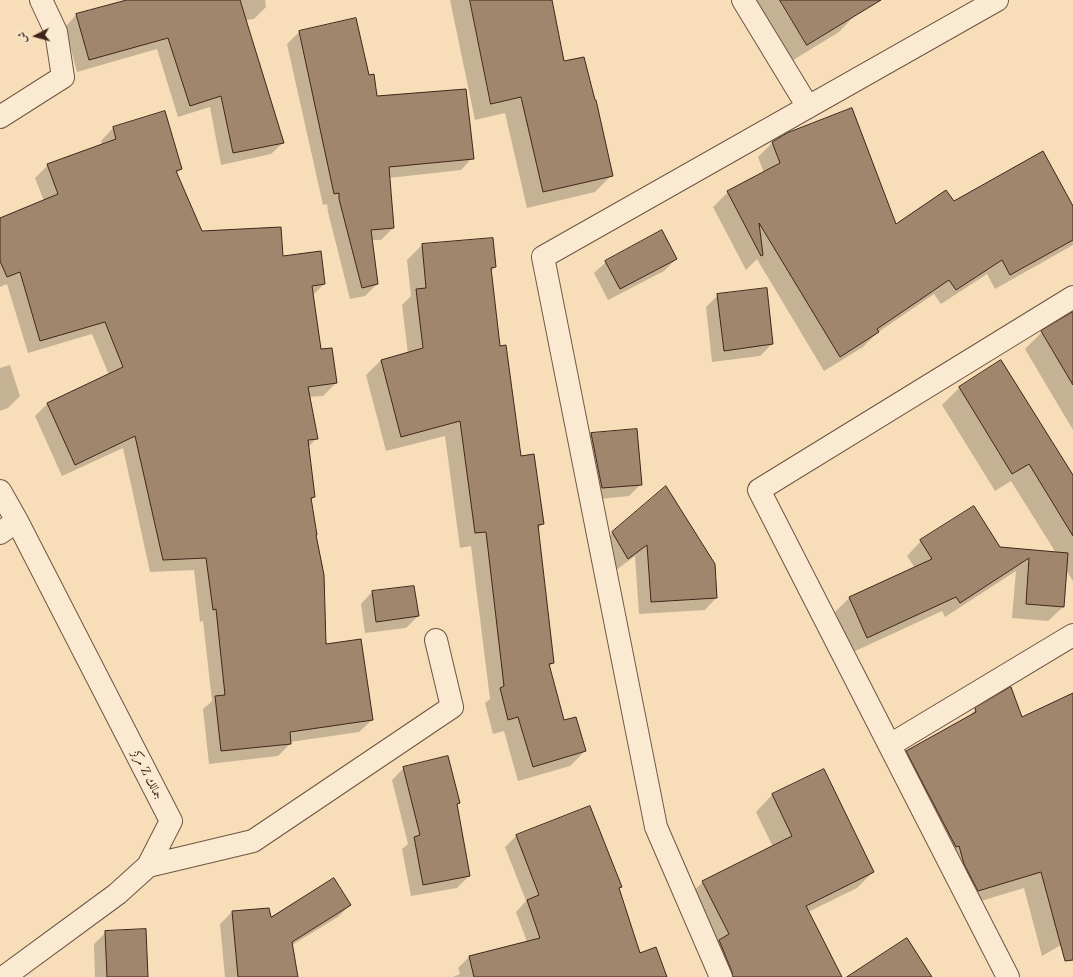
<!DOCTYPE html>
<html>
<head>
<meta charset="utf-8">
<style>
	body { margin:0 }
	#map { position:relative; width:1073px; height:977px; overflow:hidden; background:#f7deb9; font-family:"Old Standard TT",Amiri,serif }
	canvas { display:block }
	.north { position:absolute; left:16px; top:16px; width:40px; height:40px; -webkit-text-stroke:3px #faead2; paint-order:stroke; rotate:264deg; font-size:11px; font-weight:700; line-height:16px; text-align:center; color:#40261a }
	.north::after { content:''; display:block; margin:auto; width:14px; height:18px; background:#40261a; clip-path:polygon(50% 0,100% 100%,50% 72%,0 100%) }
</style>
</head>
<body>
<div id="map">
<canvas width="1073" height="977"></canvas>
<div class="north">ش</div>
</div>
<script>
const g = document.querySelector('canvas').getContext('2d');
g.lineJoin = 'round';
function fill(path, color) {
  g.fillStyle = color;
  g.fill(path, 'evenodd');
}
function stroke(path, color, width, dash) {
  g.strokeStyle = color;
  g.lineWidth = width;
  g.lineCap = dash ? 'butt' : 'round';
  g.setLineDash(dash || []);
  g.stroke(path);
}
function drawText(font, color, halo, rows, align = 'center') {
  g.font = font + ' "Old Standard TT",Amiri,serif';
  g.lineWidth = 4;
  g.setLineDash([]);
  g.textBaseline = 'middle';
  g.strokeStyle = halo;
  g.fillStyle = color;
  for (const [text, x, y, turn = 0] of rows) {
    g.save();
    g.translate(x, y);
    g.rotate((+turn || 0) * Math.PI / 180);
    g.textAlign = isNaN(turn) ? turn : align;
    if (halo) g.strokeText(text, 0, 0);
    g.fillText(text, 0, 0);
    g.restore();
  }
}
const shadow = new Path2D(`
	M130,0h135l1,7 -12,12 -9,1 38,123 -12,11 -50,11 -11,-58 -32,10 -21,-68 -80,23 -12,-45 11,-12z
	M450,0h101l13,63 48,112 -17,17 -68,16 -22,-95 -30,7z
	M752,0h130l-27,13 1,1 -17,18 -49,30z
	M356,19l12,57 8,22 96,60 -11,12 -72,8 4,50 -12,12h-10l6,44 -12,12 -15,3 -22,-87 -1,-8 -4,1 -36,-161 12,-12z
	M164,112l17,57 -5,5 25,58 81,25 42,27 -11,11 8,55 15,33 -13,13 -14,1 8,41 -9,9 6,50 -4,4 15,144 47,75 -13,12 -69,10v2l-12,12 -69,8 -6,-55 9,-8 -9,-80 -3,1 -6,-52 -44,2 -27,-124 -61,28 -27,-60 12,-12 62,-29 -17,-41 -64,19 -21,-69 -7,3v-68l44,-18 -9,-23 13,-13 54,-20 -1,-4 12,-13z
	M773,142l122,83 58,-23 120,6v37l-78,44 -8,-15 -46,30 -7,-10 -57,39 -14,14 -39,24 -67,-112 -11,11 -33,-63 15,-15 36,-19 -6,-16z
	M422,245l73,22 -5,5 9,75 22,110 21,67 -4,5 15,134 -4,4 15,54 21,30 -15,15 -52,15 -14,-50 -11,3 -8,-31 5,-4 -19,-153 -11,2 -15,-112 -59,15 -20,-76 15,-15 27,-6 -6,-49 9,-9 -4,-36z
	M676,259l-12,12 -56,29 -14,-27 12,-11z
	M718,295l54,49 -12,12 -48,6 -6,-55z
	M1073,313v117l-48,-81 17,-17z
	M1001,362l72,115v104l-7,-11 -3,37 -15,14 -36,-3 4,-47 -71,46 -3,-6 -89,41 -18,-40 14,-14 66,-30 -8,-12 14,-15 135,12 -45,-72 -16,10 -53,-86 17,-17z
	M10,365l10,31 -12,12 -8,3v-43z
	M636,430l5,54 -12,12 -39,4 -11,-54 12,-12z
	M666,487l50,111 -11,12 -66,4 -4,-58 -19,14 -15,-26 12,-12z
	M372,592l46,24 -12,12 -41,5 -4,-29z
	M1073,694v244l-31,18 -18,-68 -63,19 -71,-139 17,-17 59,-32 10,-10 45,9z
	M404,768l55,35 -2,2 12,71 -12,12 -46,8 -9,-47 6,-5 -16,-64z
	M823,770l50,102 -16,16 -49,24 20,65h-117l-25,-79 17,-16 70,-35 -17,-35 16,-17z
	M589,807l32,80 -3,2 22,65 26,23h-213l7,-3 -2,-6 11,-11 58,-15 -11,-30 10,-11 -21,-54 11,-11z
	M350,905l-12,12 -46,28 5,32h-72l-5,-53 12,-12 38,7z
	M106,932l41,45h-52l-1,-33z`);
const building = new Path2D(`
	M127,0h113l44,143 -51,10 -12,-57 -31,10 -22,-68 -79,22 -13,-46z
	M470,0h82l12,61 20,-4 11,43h1l17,76 -70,16 -22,-95 -30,7z
	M780,0h101l-74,45z
	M356,18l13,57 5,-1 3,22 89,-7 8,70 -85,8 5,61 -23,2 7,54 -16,4 -23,-89v-6l-5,1 -35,-163z
	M852,108l44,116 50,-34 8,11 89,-50 30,55v34l-63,35 -8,-15 -46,30 -7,-10 -72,49 2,3 -39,25 -81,-134 4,32 -2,1 -34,-65 53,-28 -8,-21 15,-9z
	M165,111l17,58 -6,2 26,60 79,-4 2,29 38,-5 4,33 -13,2 9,63 11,-1 5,35 -29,4 10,52 -10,1 7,57 -4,1 6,37h-1l8,40 2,69 35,-5 12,81 -83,12 1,12 -70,7 -6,-55 10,-1 -9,-86 -3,1 -7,-52 -43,2 -28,-124 -60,29 -28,-62 76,-36 -18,-45 -65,19 -20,-69 -13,5 -7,-16v-43l58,-24 -11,-30 69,-25 -3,-12z
	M662,230l15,29 -57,30 -15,-28z
	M493,238l3,29 -5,1 9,78 6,-1 15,111 13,-2 10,70 -6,1 16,138 -5,1 15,56 12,-3 10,34 -53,16 -15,-50 -10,3 -8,-32 4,-2 -18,-154 -11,1 -15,-112 -59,16 -20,-77 42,-12 -7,-59 10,-1 -4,-44z
	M767,288l6,56 -49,7 -7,-57z
	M1073,312v73l-32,-54z
	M1001,360l72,115v61l-44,-72 -17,10 -53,-87z
	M637,429l5,56 -40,3 -11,-55z
	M666,486l49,78 2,34 -66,4 -4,-57 -19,14 -16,-27z
	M974,506l26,41 68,6 -4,54 -38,-3 3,-46 -69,45 -4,-6 -89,41 -18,-41 83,-38 -12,-19z
	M414,586l5,30 -43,6 -4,-31z
	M1011,687l11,30 51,-24v267l-8,1 -24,-89 -63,19 -14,-27 -5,-18 -3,1 -50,-96 70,-39 -1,-4z
	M448,756l12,47 -3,1 13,72 -47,9 -9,-48 6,-2 -17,-68z
	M824,769l50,103 -68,34 36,71h-109l-1,-5 -13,-32 10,-6 -27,-53 90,-45 -20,-42z
	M590,806l32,81 -3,1 21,65 16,-6 11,30h-193l-5,-21 71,-18 -13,-38 12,-5 -23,-60z
	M334,878l17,27 -59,37 6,35h-60l-6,-66 37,-3 2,9z
	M146,929l2,48h-41l-2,-46z
	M907,938l25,39h-85z`);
const minor = new Path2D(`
	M743,0l65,107
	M0,117l63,-40 -7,-45 -15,-32
	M0,491l17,30 -17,12
	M890,745l183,-110
	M148,866l105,-25 199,-134 -16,-67
	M4,977l113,-83 31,-28 23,-45 -154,-300
	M721,977l-65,-150 -113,-570 454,-257
	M1008,977l-249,-487 314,-193`);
const streetNames = [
	["مركز Z جمالك",147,775,63]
];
fill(shadow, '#0003');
fill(building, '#9f866d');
stroke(building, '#40261a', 1);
stroke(minor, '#6e5442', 24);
stroke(minor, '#faead2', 22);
drawText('12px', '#40261a', '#faead2', streetNames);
</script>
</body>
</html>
